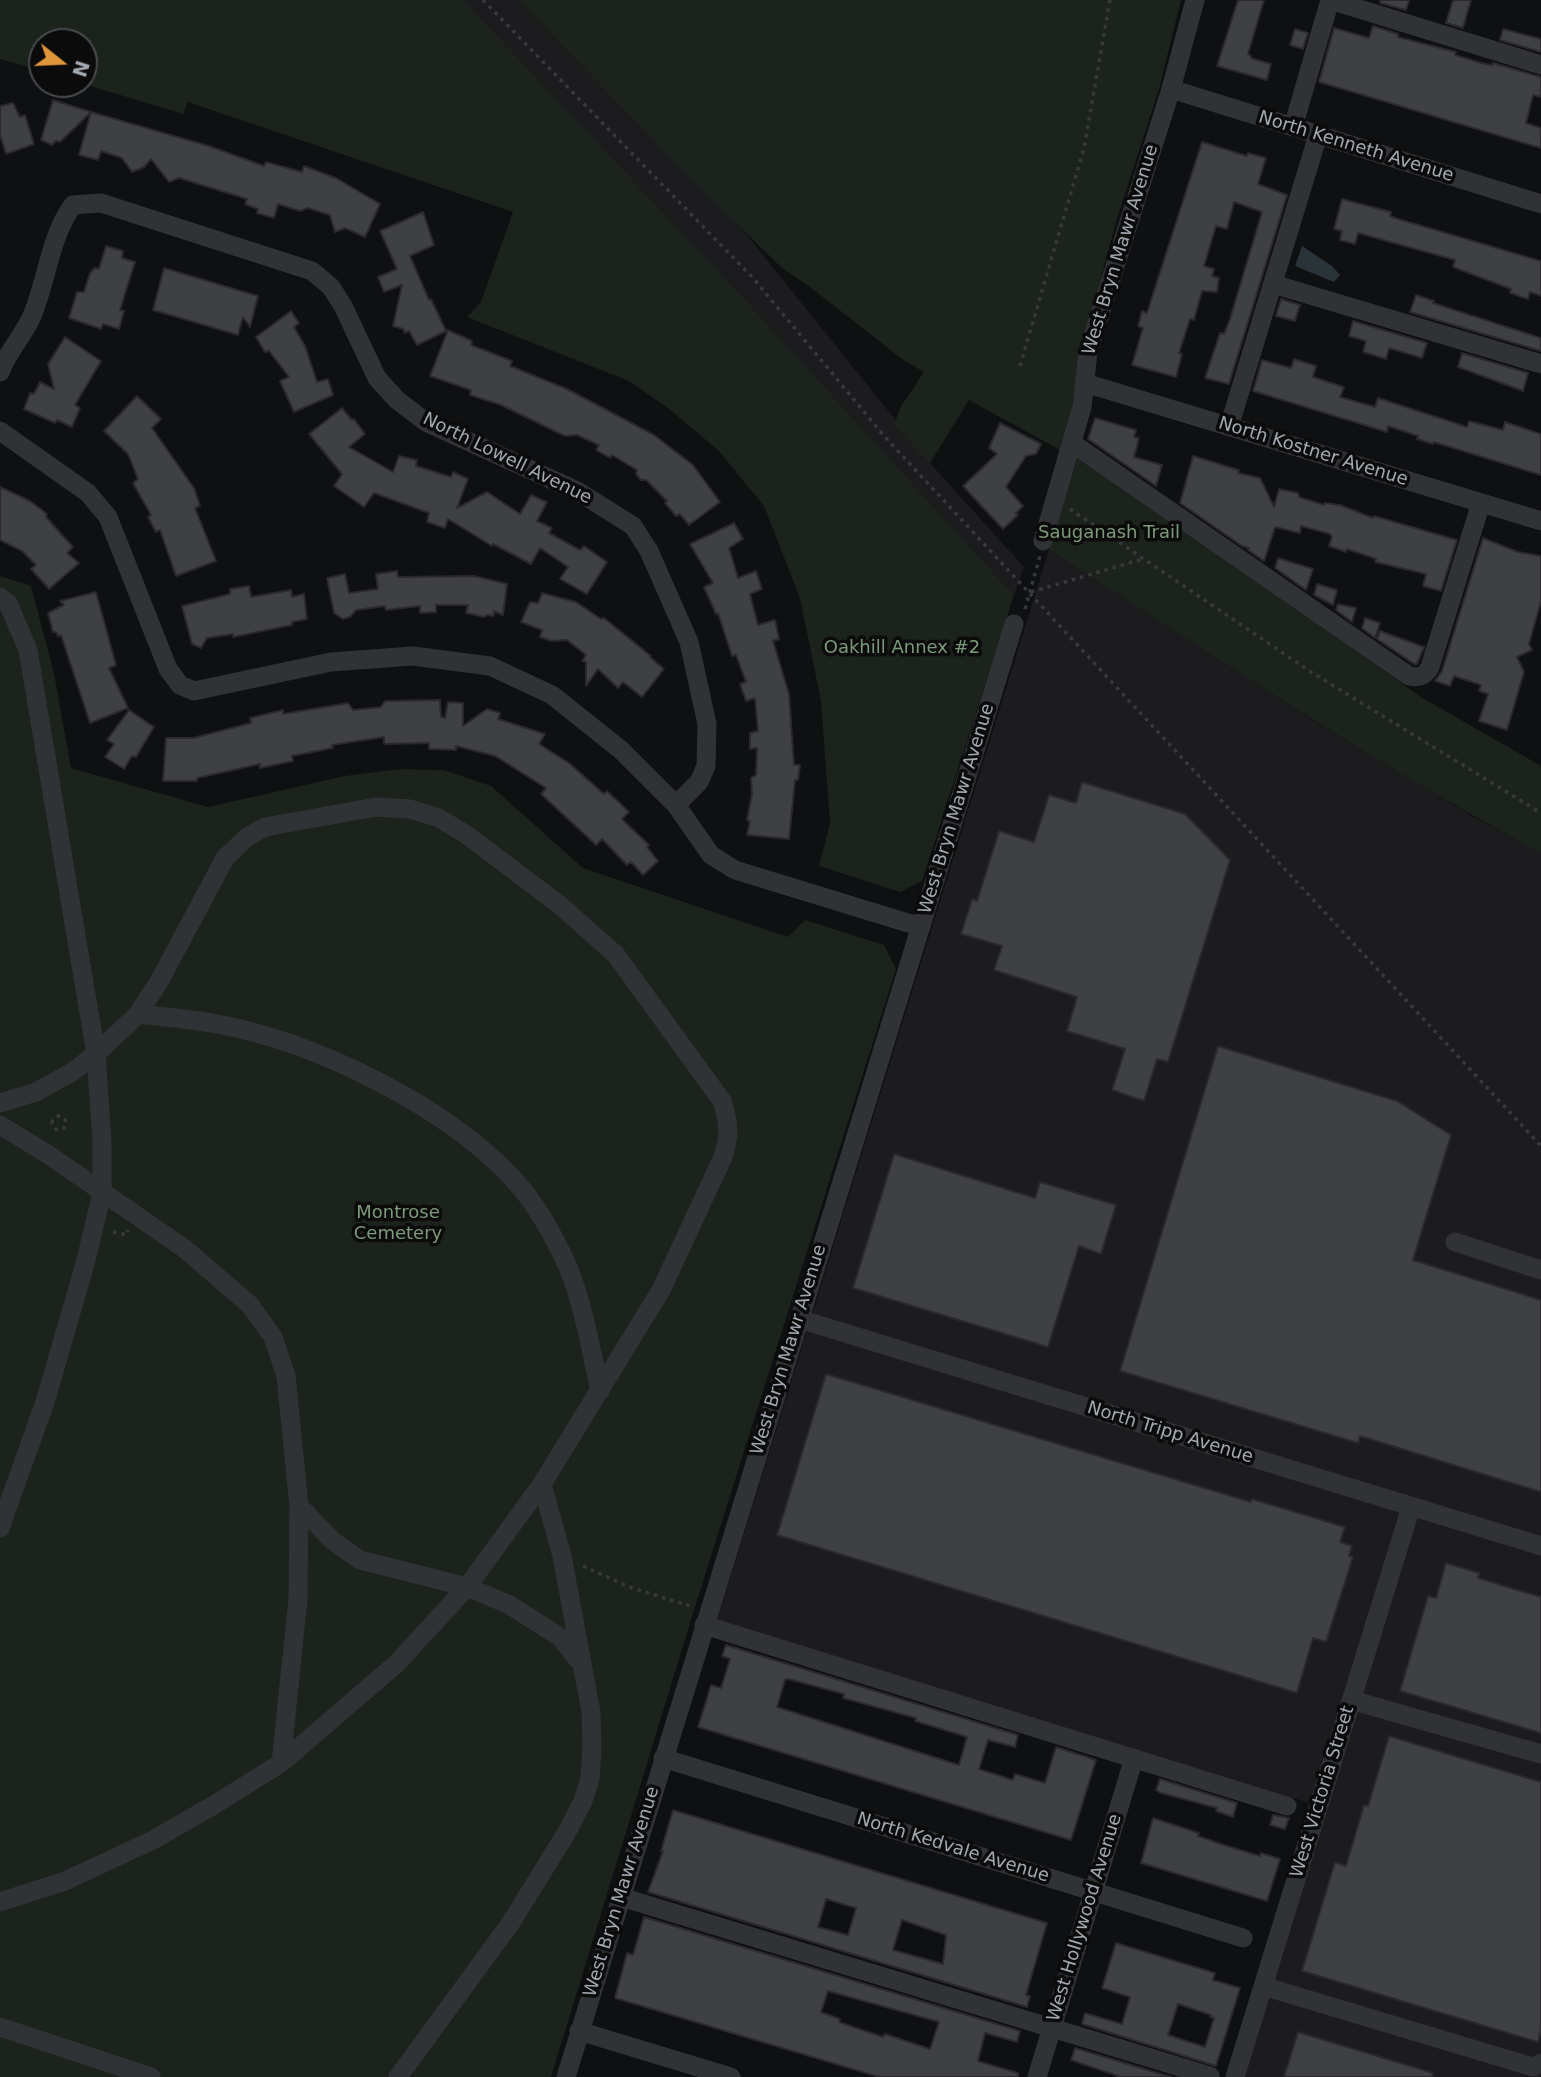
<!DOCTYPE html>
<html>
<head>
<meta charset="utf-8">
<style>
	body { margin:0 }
	#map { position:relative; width:1541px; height:2077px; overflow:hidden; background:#0f1011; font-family:"DejaVu Sans",sans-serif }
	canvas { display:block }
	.north { position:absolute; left:28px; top:28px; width:70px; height:70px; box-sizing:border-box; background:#0b0b0c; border:2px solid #474a4e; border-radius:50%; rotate:108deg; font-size:19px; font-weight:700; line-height:28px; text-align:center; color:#a2a8b0 }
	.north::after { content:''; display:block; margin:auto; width:24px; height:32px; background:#df9539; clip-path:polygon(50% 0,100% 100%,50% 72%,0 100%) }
</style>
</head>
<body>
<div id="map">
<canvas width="1541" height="2077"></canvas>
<div class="north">N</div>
</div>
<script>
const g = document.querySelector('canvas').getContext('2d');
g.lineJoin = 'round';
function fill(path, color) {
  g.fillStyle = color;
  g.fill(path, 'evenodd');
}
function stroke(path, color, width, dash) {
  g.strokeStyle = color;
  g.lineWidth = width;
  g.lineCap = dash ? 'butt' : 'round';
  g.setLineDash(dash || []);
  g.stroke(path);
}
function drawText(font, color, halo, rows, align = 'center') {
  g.font = font + ' "DejaVu Sans",sans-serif';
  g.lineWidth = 7;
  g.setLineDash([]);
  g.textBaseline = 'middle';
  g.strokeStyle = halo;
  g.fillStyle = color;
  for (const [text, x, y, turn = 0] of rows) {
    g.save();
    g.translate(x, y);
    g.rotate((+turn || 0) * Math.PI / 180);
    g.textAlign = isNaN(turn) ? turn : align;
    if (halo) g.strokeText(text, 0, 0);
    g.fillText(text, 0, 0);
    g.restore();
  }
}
const built = new Path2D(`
	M427,0h115l123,133 265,330 94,104 -10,28 -269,-294z
	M1049,550l262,169 161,97 69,37v1224h-310l82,-273 -596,-183z`);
const green = new Path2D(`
	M0,0h463l282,300 269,295 -92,286 -22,11 -81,-26 11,-43 -9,-122 -21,-103 -36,-92 -46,-56 -50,-42 -39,-27 -162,-64 14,-15 32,-90 -325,-110 -5,12 -99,-30v-42h-42v29l-42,-12z
	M519,0h662l-22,89 -43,133 -38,141 2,22 -20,65 -91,-50 -39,63 -36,-38 6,-17 24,-36 -22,-13 -92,-72 -28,-19 -90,-88z
	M1079,454l342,243 120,69v87c-170,-91 -330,-199 -492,-303z
	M0,576l31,10 23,87 17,95 137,39 137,-31 55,-7 44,1 47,16 92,82 205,69 17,-17 79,25 12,24 -201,638 -144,470h-551z`);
const water = new Path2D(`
	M1302,246l30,20 8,9 -6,7 -39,-16z`);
const building = new Path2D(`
	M1238,0h26l-16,54 3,2v2l20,6 -4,16 -50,-14z
	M1381,0h28l-3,10 -26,-7z
	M1453,0h18l-8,28 -17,-5z
	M1373,26l25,8v3l58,15 -1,3 30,9 7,1 1,-2 48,14v20l-8,-2 -7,28 15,5v20l-222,-66 15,-54 35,10z
	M1295,29l13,4 -5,16 -13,-4z
	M1503,29l38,10v13l-41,-12z
	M53,100l38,12 -31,30 -4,-1 -4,4 -11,-5z
	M13,103l7,14 5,-2 9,29 -28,10 -6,-19v-29z
	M91,112l118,34 55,20 2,-4 36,10 2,-6 32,12 44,26 -15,33 -20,-9 -10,4 -5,-17 -22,-7 -8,3 -22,-7 -4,14 -17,-5 1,-4 -13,-5 2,-5 -68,-21 -10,4 -18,-23 -7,8 -12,5 -10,-14 -21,-7 -3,9 -19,-5z
	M1202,142l45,14 1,-3 18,5 -8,26 29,11 -58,189 -24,-6 15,-45 4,1 6,-15 32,-107 -28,-10 -7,27 -11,-3 -12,40 10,3 -2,7 7,2 -2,14 -15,-1 -8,29 -4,-1 -11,34 3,1 -6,23 -44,-12 11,-37 -5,-2 4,-15 5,2 7,-22z
	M1342,199l49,13 -1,4 5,2 146,43v35l-11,-4 -2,7 -18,-6 1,-4 -58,-22 2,-7 -97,-27 -3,11 -15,-4 2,-9 -8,-2z
	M423,212l11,33 -24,11 19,44 2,-1 15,32 -29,14 -8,-14 -4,2 -2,-4 -10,-3 9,-41 -18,7 -6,-15 19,-8 -17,-38z
	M106,246l17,5 -1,7 13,4 -15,48 4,1 -5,18 -16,-5 -2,5 -32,-11 8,-26h7l6,-19 5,-5 4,1z
	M164,268l94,28 -8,31 -7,-10 -5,18 -85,-25z
	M1416,295l18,6 -1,2 108,35v13l-131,-39z
	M1281,299l19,6 -5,16 -19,-5z
	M291,311l8,12 -5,4 11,19 12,36 11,-3 5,16 -39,17 -14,-31 9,-4 -20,-26 -4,1 -9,-15z
	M1353,321l74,22 -5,15 -33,-10 -3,11 -23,-7 3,-11 -17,-5z
	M448,330l24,11 -1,4 41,16 -2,5 57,23 87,46 39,30 27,37 -31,23 -9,-11 -4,2 -11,-13 2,-2 -21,-21h-5l-5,-6 1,-4 -25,-15 -2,3 -14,-8 3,-5 -22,-10 -12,1 -64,-31 -31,-10 1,-5 -41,-14z
	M65,337l36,24 -26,44 5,3 -8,19 -15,-7 -2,3 -31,-14 6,-16 4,1 6,-12 14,7 -6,-25z
	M1462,353l66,20 -5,18 -65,-24z
	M1294,359l22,7 -3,11 31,10 -4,10 35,10 3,-9 89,29 2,-6 34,9 2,-8 36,12v41l-107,-33 -1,2 -16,-5 1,-3 -30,-10 -1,6 -134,-41 9,-31 29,8z
	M137,396l24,23 -9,9 42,60 6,18 -5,2 21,53 -40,15 -16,-46 -4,2 -8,-15 3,-2 -18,-32 5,-4 -10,-25 -24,-23z
	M342,408l10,12 2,-1 11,15 -16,13 44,25 6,-16 18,4 -1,6 35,11 2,-5 15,7 -11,29 30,-16 33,22 11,-19 16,7 -10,19 15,7 -3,5 31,17 4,-4 23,16 -20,32 -27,-15 8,-12 -28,-19 -9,16 -38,-20 -1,2 -44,-27 -3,9 -18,-6 2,-9 -55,-20 -10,14 -30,-21 8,-12 -33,-40z
	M1095,418l41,12 -2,7 5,1 -5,19 28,8 -6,21 -68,-47z
	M1000,423l41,21 -5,10 -10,2 -20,31 17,19 -7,7 2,2 -15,14 -40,-43 34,-32 -8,-6z
	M1193,456l46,14 -1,3 22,5 14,29 5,-18 19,4 1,4 25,8 1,-2 15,2 33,13 1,-2 83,24 -16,51 -18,-5 3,-12 -51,-12 1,-3 -29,-10 -1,3 -17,-6 3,-9 -2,-3 -29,-8 -1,7 -25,-6 -11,34 -16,-11 1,-2 -7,-2 -62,-43z
	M0,487l30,14 17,13 -1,3 27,30 -6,6 12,10 -30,26 -18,-20 5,-4 -14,-14 -22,-11z
	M734,523l9,16 -14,9 9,30 18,-7 6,18 -12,5 8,31 17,-5 4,19 -6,2 16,53 5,71h6l-2,15h-3l-6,59 -42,-4 3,-14 -3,-1 5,-26 -1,-16 5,-3 1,-27 -7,1v-16l8,-2 -3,-33 -9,3 -6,-17 6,-2 -10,-27 -4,1 -14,-43 -2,1 -12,-27 9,-4 -23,-39z
	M1483,538l35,14 23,4v45l-12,43 3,6 -15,7 7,15 -17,58 -28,-9 9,-27 -9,-3 2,-6 -27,-9 -4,10 -15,-5 7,-10z
	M1278,558l35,11 -7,21 -31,-22z
	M397,571l1,6 76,-1 33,8 -4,31 -9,-4v5l-8,-1 -1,2 -19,-4 2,-8h-32v7l-16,1v-7l-34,4 -1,-4 -29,4 -6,7 -7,2 -9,-6 -7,-35 18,-4 4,19 29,-4 -2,-15z
	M1317,584l20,6 -4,15 -19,-10z
	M249,586l2,11 40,-7 1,7 12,-3 3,25 -15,3v3l-59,12v-3l-26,4 -6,10 -9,-4 -10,-38 48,-12v-5z
	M96,592l20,73 -7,3 19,40 -38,15 -29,-88 -3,1 -2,-4h-3l-5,-19 16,-8 -4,-4z
	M542,593l34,9 25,17 3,-1 47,38 -1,1 14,12 -22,28 -19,-15 -5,6 -20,-19 -12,17v-24l-4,-1 4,-6 -19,-15 -15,1 -12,-4 2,-7 -21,-8 9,-20 8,1z
	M1338,604l18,4 -4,14 -16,-12z
	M1365,618l15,5 -5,15 -13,-10z
	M1380,631l44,16 -7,17h-3l-37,-25z
	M440,700l1,17 4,1 3,-16 15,1v23l24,-17 13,4 -2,6 47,15 -6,10 30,19 35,31 3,-3 22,21 -7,7 27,26 -2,2 11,14 -15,14 -12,-13 -4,3 -25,-26 -6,6 -55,-51 5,-6 -51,-32 -39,-10v4l-27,-1v-6l-45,1v-7l-52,8 1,3 -41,8 1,5 -33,7v-4l-63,14v3h-34l3,-43h27l58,-15 -1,-5 33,-8v4l65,-11 5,7 28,-3 4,-6z
	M129,710l25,17 -18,30 -4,-1 -8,13 -19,-12 9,-13 -7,-4z
	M1082,782l103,32 45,46 -62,202 -11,-3 -13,42 -32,-11 13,-41 -58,-18 10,-34 -83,-27 8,-24 -41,-12 11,-35 5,2 22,-70 35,11 15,-47 27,8z
	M1218,1046l179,55 54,34 -38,125 128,40v192l-181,-56 -2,7 -238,-72z
	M894,1154l141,44 5,-16 76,23 -15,49 -22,-8 -31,101 -195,-59z
	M826,1374l425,128 1,-3 93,28 -5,15 12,4 -3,10 4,1 -27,85 -13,-4 -16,55 -520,-158z
	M1446,1563l33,10 -1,5 63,19v136l-141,-42 28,-95 8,2z
	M726,1645l292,90 -3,12 -27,-7 -9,29 34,11 2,-6 30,9 11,-36 40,13 -25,80 -373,-113 13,-42 10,3 9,-29 -8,-3zM788,1679l56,15 -1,4 73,20 -1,3 52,16 -8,28 -182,-58 8,-27z
	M1389,1736l152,46v248l-3,12 -236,-71 33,-109 11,4 18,-61 4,1z
	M1160,1779l77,24 -4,14 -17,-6 1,-3 -56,-15 -5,-3z
	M673,1810l374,113 -21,72 4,1 -3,11 -379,-115 15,-41h-2zM826,1899l30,9 -8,27 -30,-8zM902,1920l44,15 -3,29 -50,-14z
	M1273,1815l16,3 -4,11 -15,-4z
	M1153,1818l46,15 -1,3 26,9 36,11 1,-3 19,6 -13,42 -126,-38z
	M644,1917l376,114 -3,11 -32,-9 -7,28 40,12v4h-139l-264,-79 12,-45 6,2zM828,1991l111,31 -9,27 -45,-15 -2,3 -44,-15 1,-3 -19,-7z
	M1116,1943l99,30 -2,7 27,8 -24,78 -134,-42 3,-11 37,11 8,-27 -28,-9zM1178,2004l33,11 -1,2 4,1 -9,29 -37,-12z
	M1298,2032l135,41 -1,4h-148z
	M1075,2048l96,29h-50l-50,-17z`);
const path = new Path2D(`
	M483,0l270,278 132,159 656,709
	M1020,366l64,-218 26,-148
	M1070,509l241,163 230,141
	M1031,592l112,-33
	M1025,609l15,-53
	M52 1123a7 7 0 1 1 14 0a7 7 0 1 1-14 0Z
	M113,1232l14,3 1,-5
	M583,1566l46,21 64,20`);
const minor = new Path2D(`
	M1330,0l211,65
	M1171,89l370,115
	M1293,127l37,-127
	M1273,284l268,80
	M0,372c8,-21 23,-36 32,-56 15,-36 18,-80 41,-111l28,-2 211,68 19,16 12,19 34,72 20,22 29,22 153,70 54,34 16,25 40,91 18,82 -1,42 -7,16 -23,23
	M1085,383l456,138
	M1229,427l89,-292
	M0,431l88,62 20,24 60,152 12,16 14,6 137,-29 82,-6 77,10 62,29 69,55 55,55 35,50 24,15 186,57
	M1072,443l337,233c11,2 16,0 21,-9l51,-164
	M1043,541l39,-134 6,-55 83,-263 24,-89
	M0,597l8,6 20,47 68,404 6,88v51l-17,71 -40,138 -45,126
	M138,1014c26,3 53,5 79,10 99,18 231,83 298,157 22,24 40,57 53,86 16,39 23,84 32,124
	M0,1103l36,-11 36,-20 24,-18 42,-40 22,-34 65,-122 22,-21 18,-10 111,-20 34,2 29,9 28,17 94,71 55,49 106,146c7,21 8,35 1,56l-62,133 -119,194 -75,103 -71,77 -115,99 -67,42 -61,35 -88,41 -65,21
	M0,1125l49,30 136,94 65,56 23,32 13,39 13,130 -1,93 -17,164
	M1455,1242l86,28
	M799,1319l742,227
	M299,1506l34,35 27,19 107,27 41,17 52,33 18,23
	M704,1625l583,181
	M1351,1700l190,54
	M663,1758l580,180
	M621,1897l589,179
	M1263,1986l270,81 8,-4
	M0,2027l151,50
	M579,2031l152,46
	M398,2077l112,-153 57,-92 16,-31 7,-22 2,-30 -1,-37 -29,-156 -20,-72
	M566,2077l448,-1453
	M1037,2077l97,-319
	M1235,2077l176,-570`);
const streetNames = [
	["North Kenneth Avenue",1356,147,17],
	["West Bryn Mawr Avenue",1121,250,-73],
	["North Kostner Avenue",1313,452,17],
	["North Lowell Avenue",507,459,26],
	["West Bryn Mawr Avenue",957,809,-73],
	["West Bryn Mawr Avenue",789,1350,-73],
	["North Tripp Avenue",1170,1433,17],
	["West Victoria Street",1323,1792,-73],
	["North Kedvale Avenue",953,1848,17],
	["West Bryn Mawr Avenue",622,1892,-73],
	["West Hollywood Avenue",1085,1918,-73]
];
const parkNames = [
	["Sauganash Trail",1109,533],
	["Oakhill Annex #2",902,648],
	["Montrose",398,1213],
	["Cemetery",398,1234]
];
fill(built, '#1c1c1e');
fill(green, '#1c231c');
fill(water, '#2a3338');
fill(building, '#3f4044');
stroke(building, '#2a2a2c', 2);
stroke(path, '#37393c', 3.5, [3.5, 5]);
stroke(minor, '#313235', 19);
drawText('18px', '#a2a8b0', '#0b0b0c', streetNames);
drawText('18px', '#7c9a7a', '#0b0b0c', parkNames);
</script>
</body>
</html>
